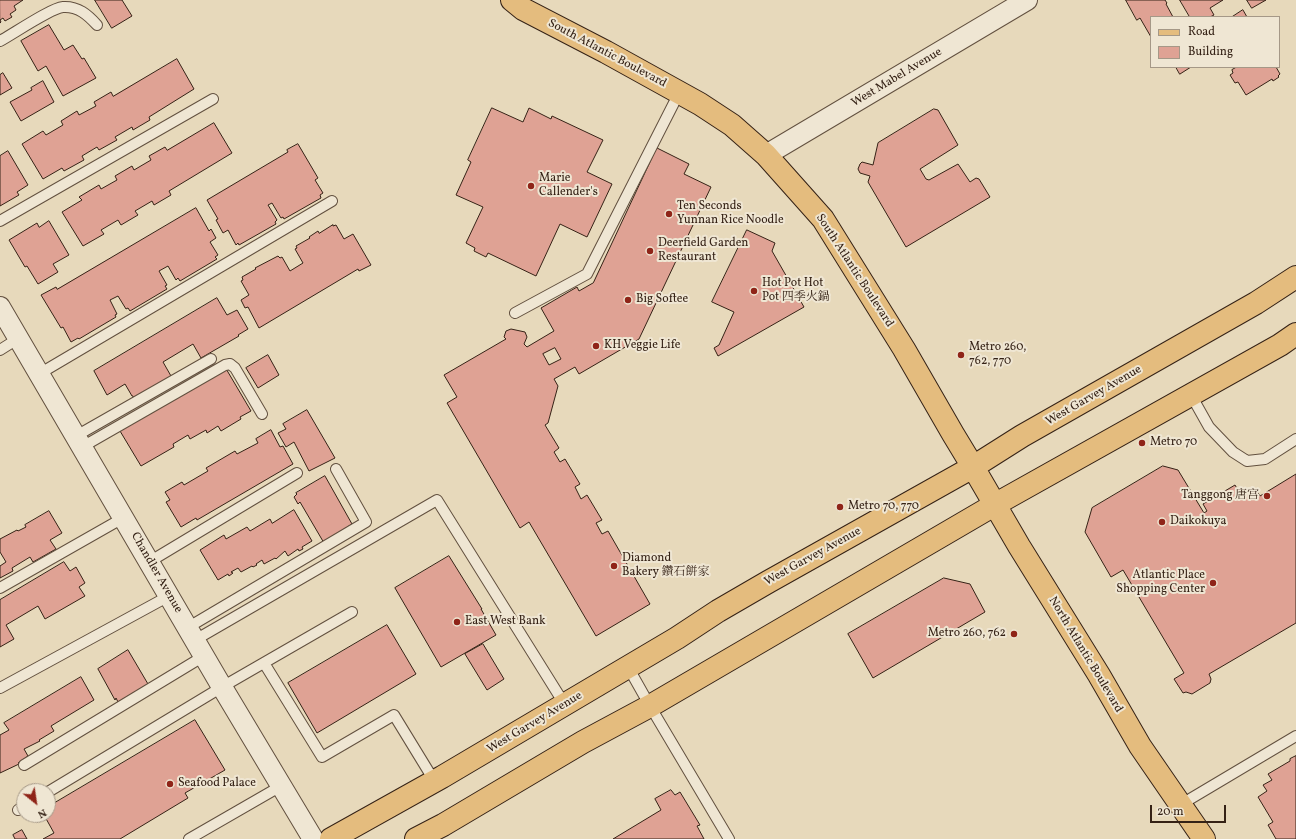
<!DOCTYPE html>
<html>
<head>
<meta charset="utf-8">
<style>
	body { margin:0 }
	#map { position:relative; width:1296px; height:839px; overflow:hidden; background:#e7d9bb; font-family:Vollkorn,serif }
	canvas { display:block }
	.legend { position:absolute; left:1150px; top:16px; width:130px; height:52px; box-sizing:border-box; background:#efe6d3; border:1px solid #a59887; margin:0; padding:5px 7px; list-style:none; font-size:12px; color:#352216 }
	.legend li { display:flex; align-items:center; gap:8px; height:20px }
	.legend b { width:20px; border:1px solid #a59887 }
	.north { position:absolute; left:16px; top:783px; width:40px; height:40px; box-sizing:border-box; background:#efe6d3; border:1px solid #a59887; border-radius:50%; rotate:150deg; font-size:11px; font-weight:700; line-height:16px; text-align:center; color:#352216 }
	.north::after { content:''; display:block; margin:auto; width:14px; height:18px; background:#8f2418; clip-path:polygon(50% 0,100% 100%,50% 72%,0 100%) }
	.scale { position:absolute; left:1150px; top:805px; width:76px; height:18px; box-sizing:border-box; border:2px solid #352216; border-top:0; padding-left:5px; font-size:12px; line-height:14px; white-space:nowrap; color:#352216; -webkit-text-stroke:3px #efe6d3; paint-order:stroke }
</style>
</head>
<body>
<div id="map">
<canvas width="1296" height="839"></canvas>
<ul class="legend">
<li><b style="height:5px;background:#e4bc7e"></b>Road</li>
<li><b style="height:11px;background:#dfa294"></b>Building</li>
</ul>
<div class="north">N</div>
<div class="scale">20 m</div>
</div>
<script>
const g = document.querySelector('canvas').getContext('2d');
g.lineJoin = 'round';
function fill(path, color) {
  g.fillStyle = color;
  g.fill(path, 'evenodd');
}
function stroke(path, color, width, dash) {
  g.strokeStyle = color;
  g.lineWidth = width;
  g.lineCap = dash ? 'butt' : 'round';
  g.setLineDash(dash || []);
  g.stroke(path);
}
function drawText(font, color, halo, rows, align = 'center') {
  g.font = font + ' Vollkorn,"Noto Serif SC",serif';
  g.lineWidth = 4;
  g.setLineDash([]);
  g.textBaseline = 'middle';
  g.strokeStyle = halo;
  g.fillStyle = color;
  for (const [text, x, y, turn = 0] of rows) {
    g.save();
    g.translate(x, y);
    g.rotate((+turn || 0) * Math.PI / 180);
    g.textAlign = isNaN(turn) ? turn : align;
    if (halo) g.strokeText(text, 0, 0);
    g.fillText(text, 0, 0);
    g.restore();
  }
}
const building = new Path2D(`
	M0,0h23l-9,6 2,4 -6,4 2,3 -7,4 -2,-3 -3,2 1,2 -1,1z
	M95,0h27l10,16 -20,12z
	M1126,0h39l2,3 -1,1 7,13h-22v20l-11,-19 -3,2z
	M1180,0h43l-13,8 4,7 -4,2h-20z
	M1247,0h19l-14,8z
	M1243,10l4,7h-15z
	M49,25l15,25 9,-5 9,14 2,-1 12,20 -33,18 -17,-30 -8,5 -17,-30z
	M177,59l17,30 -45,28 1,3 -17,10 -1,-3 -17,10 2,3 -18,10 -2,-3 -15,9 2,4 -20,11 -2,-3 -19,11 -21,-35 21,-13 3,4 17,-10 -2,-4 16,-10 2,4 17,-9 -2,-4 17,-10 2,4z
	M1176,67h15l-11,7z
	M1237,67h39l4,7 -2,2 1,1 -6,4 -1,-2 -26,16 -8,-13 -3,1 -5,-8 3,-2 -1,-3z
	M3,73l9,15 -12,7v-20z
	M43,81l11,21 -33,19 -11,-19 22,-12 -1,-2z
	M492,108l31,14 6,-14 22,11 1,-3 51,24 -16,32 25,12 -25,53 -27,-13 -24,52 -48,-23 -2,4 -12,-6 1,-3 -9,-5 17,-36 -27,-12 15,-33 -3,-2z
	M934,109l4,1 20,35 -38,24 6,10 3,1 29,-16 12,18 6,-4 3,1 11,18 -84,50 -38,-65 2,-6 -10,-3 -2,-4 2,-5 2,-2 11,3 5,-22z
	M214,123l18,30 -63,38 2,4 -17,10 -2,-4 -17,10 3,4 -17,10 -3,-5 -17,10 3,4 -21,12 -21,-34 20,-12 -3,-3 20,-12 2,4 16,-9 -2,-4 17,-10 2,4 17,-10 -2,-4 16,-9 2,3z
	M298,144l20,34 -3,2 8,13 -3,2 1,3 -37,21 -1,-2 -2,1 -9,-15 -4,2 9,15 -2,2 1,2 -37,21 -1,-2 -2,2 -8,-15 -5,3 -7,-13 2,-1 -11,-19 81,-48 -1,-2z
	M657,148l32,16 -5,10 27,13 -72,152 -60,35 -4,-7 -21,12 4,7 -10,37 -3,2 14,23 -5,4 6,10 5,-3 15,25 -5,3 6,12 6,-4 15,25 -6,3 6,11 6,-3 42,73 -54,32 -67,-114 -9,6 -73,-125 10,-6 -13,-22 62,-36 -2,-2 2,-6 5,-2 14,3 2,5 -3,7 3,3 27,-16 -13,-23 36,-21 2,4 14,-8zM555,348l6,11 -12,6 -6,-11z
	M8,151l20,34 -11,7 2,3 -19,11v-50z
	M196,208l13,23 2,-2 5,9 -6,4 8,13 -3,2 2,2 -37,22 -2,-3 -2,2 -8,-14 -9,5 8,14 -2,1 2,3 -37,22 -2,-3 -2,1 -8,-13 -8,4 7,14 -2,1 1,2 -37,22 -1,-1 -7,4 -8,-15 -2,1 -20,-33 15,-8 1,2z
	M49,221l20,34 -16,9 5,8 -20,12 -11,-18 -2,1 -16,-27 28,-17 2,4z
	M333,225v1l3,-1 8,14 9,-5 18,31 -12,6 -1,-2 -99,59 -11,-21 -3,1 -4,-8 8,-5 -8,-14 2,-1 -1,-3 14,-8 -1,-1 23,-12 2,2 2,-1 8,14 13,-8 -8,-14 2,-1 -1,-2 14,-8 -1,-1 9,-6 1,2z
	M747,230l28,13 -3,8 32,56 -86,49 -4,-8 5,-3 15,-33 -22,-10z
	M217,298l10,17 10,-5 11,19 -10,6 1,1 -38,22 -8,-14 -30,18 8,14 -37,22 -1,-2h-1l-7,-12 -18,11 -13,-24z
	M268,355l11,20 -21,13 -12,-20z
	M225,367l26,44 -11,6 1,2 -20,12 -3,-5 -11,7 -1,-3 -16,9 -2,-4 -15,9 1,3 -33,19 -21,-35z
	M307,410l28,48 -26,13 -15,-29 -8,5 -8,-14 8,-4 -3,-5z
	M271,430l9,17 3,-1 10,18 -96,56 -1,-2 -15,9 -15,-25 4,-2 -5,-8 17,-10 2,3 24,-14 -2,-3 29,-17 2,3 21,-11 -2,-4z
	M1163,466l15,4 26,43 3,-2 -4,-7 32,-19 4,7 7,-4 4,7 7,-4 3,5 36,-22v149l-87,51 2,5 -1,4 -18,11 -6,-2 -3,1 -9,-14 10,-6 -61,-103 -12,7 -26,-45 7,-24z
	M325,476l27,48 -22,14 1,1 -7,4 -24,-41 -2,2 -4,-7 3,-3 -1,-1z
	M294,510l18,31 -10,6 1,2 -4,2 -1,-2 -10,7 -3,-5 -9,8 -1,-1 -11,6 -2,-4 -6,4 1,1 -4,2 -1,-1 -11,6 -3,-4 -7,4 2,1 -4,3 -1,-2 -10,6 -18,-30 24,-15 2,4 21,-12 3,4 20,-12 2,4z
	M49,511l13,22 -12,7 6,9 -23,13 -3,-5 -18,11 1,3 -13,7v-12l6,-4 -6,-10v-13l17,-9 1,1 8,-4 -1,-2z
	M449,556l33,53h-1l15,26 -55,32 -46,-79z
	M64,562l6,9 6,-4 9,16 -6,4 6,9 -40,23 -7,-13 -32,19 8,14 -14,8v-47z
	M944,578l26,6 15,28 -112,66 -25,-44z
	M387,625l29,49 -99,59 -29,-50z
	M483,644l21,35 -17,11 -22,-36z
	M128,650l20,34 -30,18 -2,-4 -1,2 -17,-31z
	M81,677l13,23 -43,26 3,5 -15,9 1,1 -16,8 4,7 -10,7 1,1 -19,9v-38l9,-5 -5,-7z
	M195,720l30,50 -40,23 3,5 -68,41h-77l11,-6 -10,-18h4v-8z
	M1296,756v83h-20l-8,-14 5,-3 -15,-25 9,-6 -4,-6 9,-5 -4,-6 22,-13v-2z
	M671,790l4,5 5,-3 20,33 -3,1 7,13h-91l48,-29 -6,-11z
	M22,830l5,9h-12l-2,-4z`);
const lane = new Path2D(`
	M0,41c13,-7 51,-33 63,-34 15,-1 25,8 34,18
	M0,221l213,-122
	M515,313l72,-39 92,-181
	M0,350l19,-12
	M39,374l293,-173
	M1191,395l18,32 24,25 14,9 18,-2 31,-20
	M76,436l135,-77
	M82,447l143,-82 5,-1 5,4 27,46
	M149,562l148,-89
	M0,588l123,-70
	M187,628l179,-106 -30,-53
	M195,640l242,-140 128,205
	M264,663l58,94 72,-42 41,67
	M628,667l22,39 79,133
	M0,688l169,-92
	M24,765l180,-109
	M48,792l174,-105 130,-75
	M1180,805l116,-69
	M18,810l6,-4
	M189,839l92,-53`);
const street = new Path2D(`
	M766,155l261,-155
	M0,307l222,380 91,152`);
const primary = new Path2D(`
	M512,0l11,9 83,43 94,52 32,21 34,30 57,64 81,130 49,85 20,33 46,79 80,129 41,71 64,93
	M331,839l111,-62 235,-139 41,-27 50,-29 205,-115 49,-31 234,-133 40,-26
	M416,839l27,-14 140,-83 67,-36 346,-202 284,-159 16,-11`);
const markers = [
	[531,186,4,"#8f2418"],
	[669,214,4,"#8f2418"],
	[650,251,4,"#8f2418"],
	[754,291,4,"#8f2418"],
	[628,300,4,"#8f2418"],
	[596,346,4,"#8f2418"],
	[961,355,4,"#8f2418"],
	[1142,443,4,"#8f2418"],
	[1267,496,4,"#8f2418"],
	[840,507,4,"#8f2418"],
	[1162,522,4,"#8f2418"],
	[614,566,4,"#8f2418"],
	[1213,583,4,"#8f2418"],
	[457,622,4,"#8f2418"],
	[1014,634,4,"#8f2418"],
	[170,784,4,"#8f2418"]
];
const streetNames = [
	["South Atlantic Boulevard",607,54,28],
	["West Mabel Avenue",897,78,-31],
	["South Atlantic Boulevard",854,271,57],
	["West Garvey Avenue",1094,396,-30],
	["West Garvey Avenue",813,557,-29],
	["Chandler Avenue",156,573,60],
	["North Atlantic Boulevard",1085,655,59],
	["West Garvey Avenue",535,723,-31]
];
const poiNames = [
	["Marie",539,179],
	["Callender's",539,193],
	["Ten Seconds",677,207],
	["Yunnan Rice Noodle",677,221],
	["Deerfield Garden",658,244],
	["Restaurant",658,258],
	["Hot Pot Hot",762,284],
	["Pot 四季火鍋",762,298],
	["Big Softee",636,300],
	["KH Veggie Life",604,346],
	["Metro 260,",969,348],
	["762, 770",969,362],
	["Metro 70",1150,443],
	["Tanggong 唐宫",1259,496,"right"],
	["Metro 70, 770",848,507],
	["Daikokuya",1170,522],
	["Diamond",622,559],
	["Bakery 鑽石餅家",622,573],
	["Atlantic Place",1205,576,"right"],
	["Shopping Center",1205,590,"right"],
	["East West Bank",465,622],
	["Metro 260, 762",1006,634,"right"],
	["Seafood Palace",178,784]
];
fill(building, '#dfa294');
stroke(building, '#352216', 1);
stroke(lane, '#62503f', 12);
stroke(street, '#62503f', 22);
stroke(primary, '#352216', 24);
stroke(lane, '#efe6d3', 10);
stroke(street, '#efe6d3', 20);
stroke(primary, '#e4bc7e', 22);
for (const [x, y, r, color] of markers) {
  const dot = new Path2D();
  dot.arc(x, y, r, 0, 2 * Math.PI);
  g.fillStyle = color;
  g.fill(dot);
  stroke(dot, '#efe6d3', 1.5);
}
drawText('12px', '#352216', '#efe6d3', streetNames);
drawText('12px', '#352216', '#efe6d3', poiNames, 'left');
</script>
</body>
</html>
